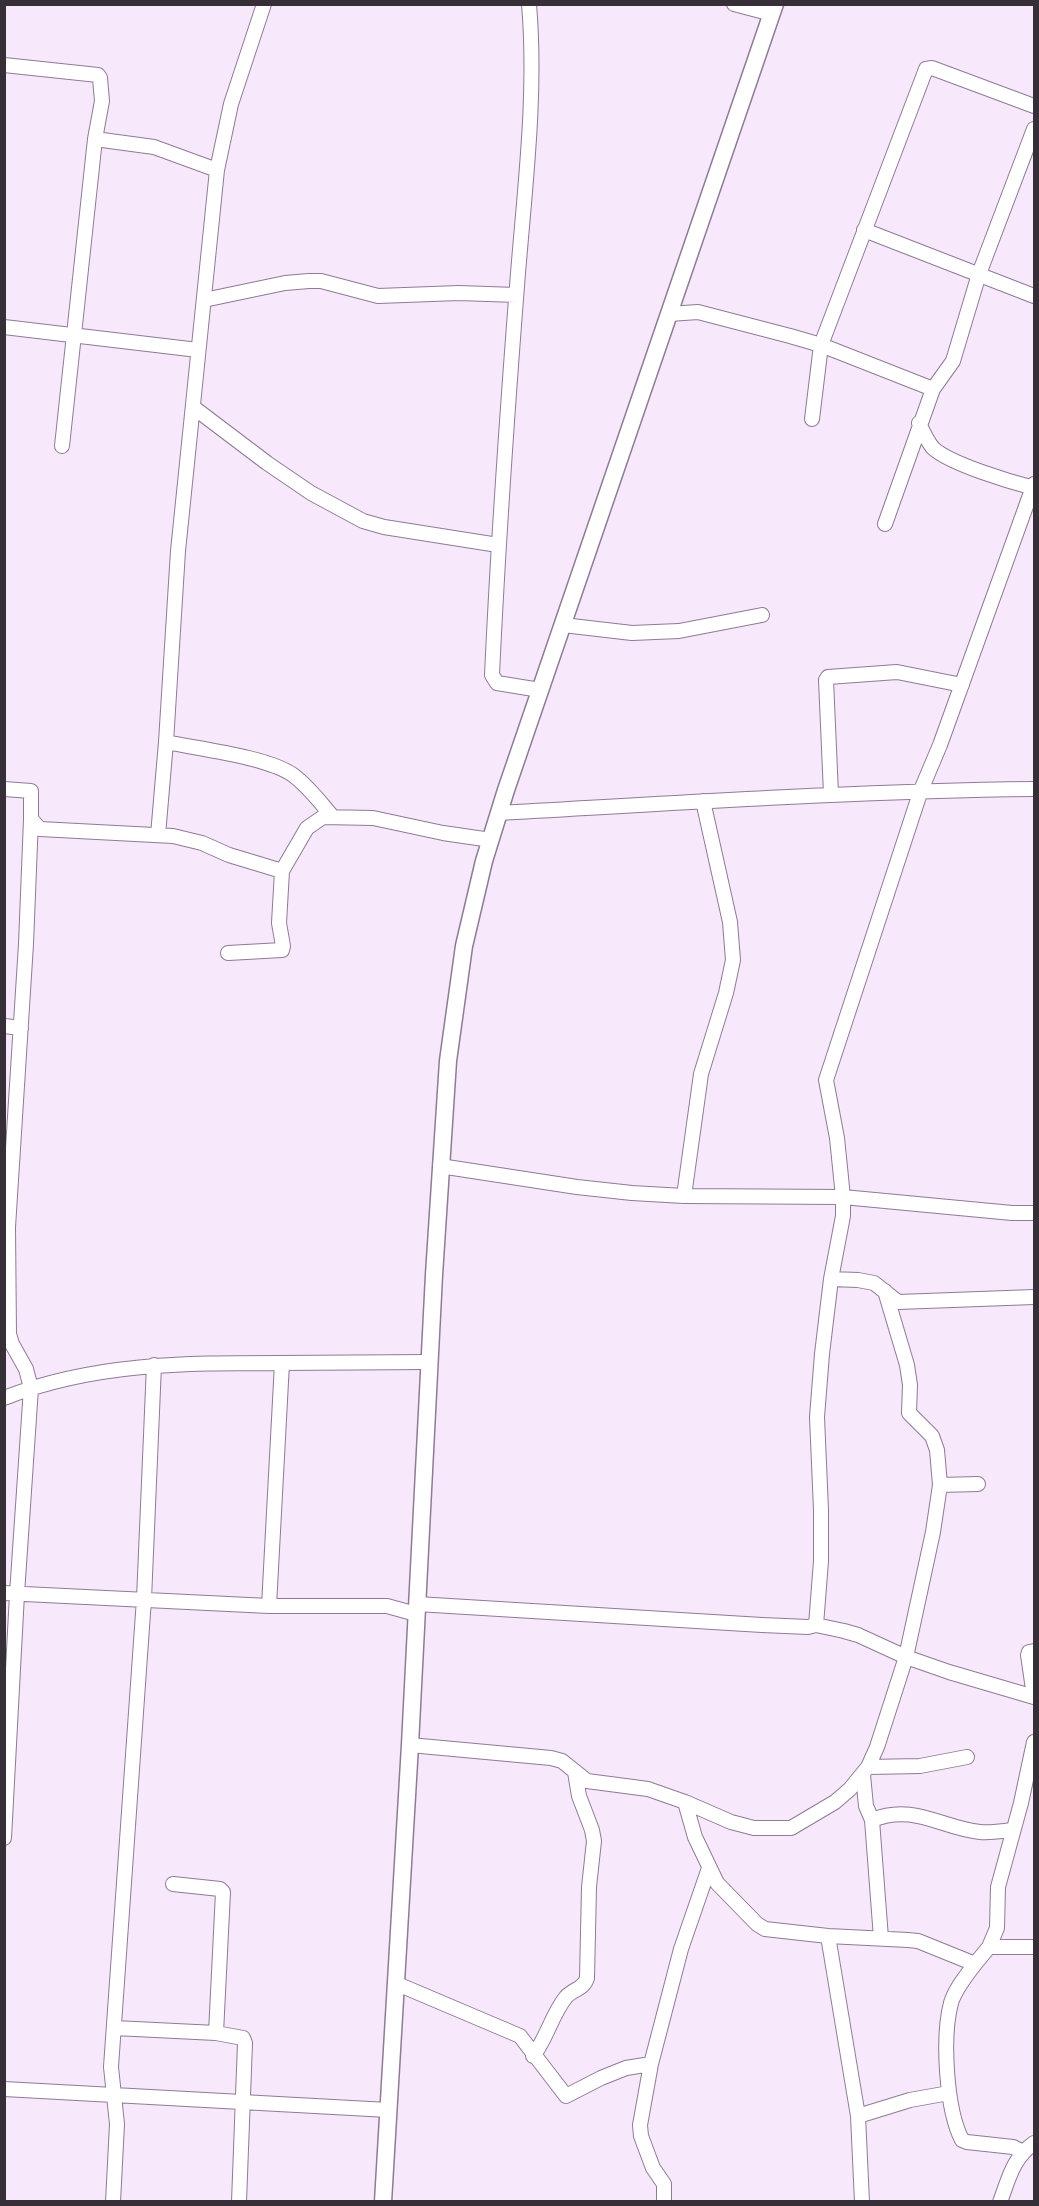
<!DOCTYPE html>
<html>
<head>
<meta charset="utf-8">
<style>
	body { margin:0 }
	#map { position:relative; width:1039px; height:2206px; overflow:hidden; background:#f7e8fc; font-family:Montserrat,sans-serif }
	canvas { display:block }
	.frame { position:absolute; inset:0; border:6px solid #362f38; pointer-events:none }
</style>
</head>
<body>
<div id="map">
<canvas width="1039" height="2206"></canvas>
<div class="frame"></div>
</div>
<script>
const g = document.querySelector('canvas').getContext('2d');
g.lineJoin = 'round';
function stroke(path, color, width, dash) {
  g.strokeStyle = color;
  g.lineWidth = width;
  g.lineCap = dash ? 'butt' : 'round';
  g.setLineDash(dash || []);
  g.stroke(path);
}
const minor = new Path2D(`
	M529,4c8,93 -5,189 -12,282 -10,129 -19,259 -25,389l5,8 43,7
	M734,4l38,10
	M4,65l94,10 2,3 2,23 -7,38 -33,307
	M95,139l59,8 63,23
	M864,230l170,66
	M204,300l81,-17 24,-2h12l57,15 81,-3 57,2
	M669,314l29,-2 92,24 31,9 112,44
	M4,327l194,23
	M193,407l74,56 44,30 52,28 21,6 114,18
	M812,419l9,-74 105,-276 6,-1 102,38
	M919,423c4,9 8,18 14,25 17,16 78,34 101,40
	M885,524l48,-135 20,-28 26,-87 55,-145
	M563,625l69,8 47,-2 83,-16
	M166,742c33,7 102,15 127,33 15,11 27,27 39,41
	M4,789l27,2v28l9,10 133,7 29,7 27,12 53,16
	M831,794l-5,-114 2,-3 69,-5 65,13
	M499,813c179,-10 357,-22 535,-24
	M158,835l8,-93 12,-191 39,-381 14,-66 33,-100
	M228,953l54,-3 1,-4 -4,-23 3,-52 25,-43 16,-11 50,1 70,15 48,7
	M4,1026l17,2
	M440,1166l137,21 55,6 52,3 159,1 169,16h22
	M684,1196l17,-122 25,-81 7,-33 -3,-38 -27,-121
	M831,1279l27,1 16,3 24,19 136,-5
	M4,1398c89,-35 181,-35 275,-35 50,0 100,-1 150,-1
	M940,1485l38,-1
	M4,1593l265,13 13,-243
	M417,1604l345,21 46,2 8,-2 28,6 14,4 48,22 43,15 85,25
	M269,1606h118l29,8
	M816,1625l5,-64v-51l-4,-93 5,-63 9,-75 12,-63v-19l-6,-59 -11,-58 95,-290 19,-45 94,-261
	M1034,1696l-6,-41 1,-3 5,-1
	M410,1745l141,13 11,3 25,20 61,8 37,13 10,35 22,46 40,41 8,5 63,7 80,4 10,1 57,23 14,-17h45
	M868,1767l52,-1 47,-9
	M863,1775l3,31 6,14 9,118
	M685,1802l46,20 23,6h37l44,-26 15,-13 18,-22 9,-20 29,-90 27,-125 7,-47 -3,-35 -5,-14 -23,-23 1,-28 -3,-20 -22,-74
	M872,1820c42,-17 69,8 108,12 11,1 22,-1 33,-2
	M4,1838l13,-244 14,-206 -5,-19 -14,-25 -3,-10 -1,-107 18,-283 5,-125
	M173,1884l47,5 3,3 -7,141
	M828,1936l30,180 4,86
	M989,1947l8,-19 1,-41 23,-84 13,-61
	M975,1964c-9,12 -20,25 -24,39 -9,34 -5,106 11,137l5,2 46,5 10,5
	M395,1983l125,53 46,60 35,-18 25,-10 25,-4
	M115,2028l101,5 27,5 2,5 -6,159
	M533,2056c14,-18 19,-42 33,-59 7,-8 18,-8 21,-19l2,-91 5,-46 -2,-11 -13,-34 -4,-24
	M4,2089l384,21
	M858,2116l52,-16 39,-7
	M113,2202l4,-78 -6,-57 33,-468 10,-234
	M664,2202v-18l-11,-16 -12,-32 -1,-11 11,-61 30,-115 28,-81
	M1000,2202c9,-24 13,-44 34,-59`);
const major = new Path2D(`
	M383,2202l27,-457 24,-470 14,-214 16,-115 20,-85 22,-71 269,-786`);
stroke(minor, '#8d7c93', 16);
stroke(major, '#8d7c93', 19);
stroke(minor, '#fff', 14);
stroke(major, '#fff', 16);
</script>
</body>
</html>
